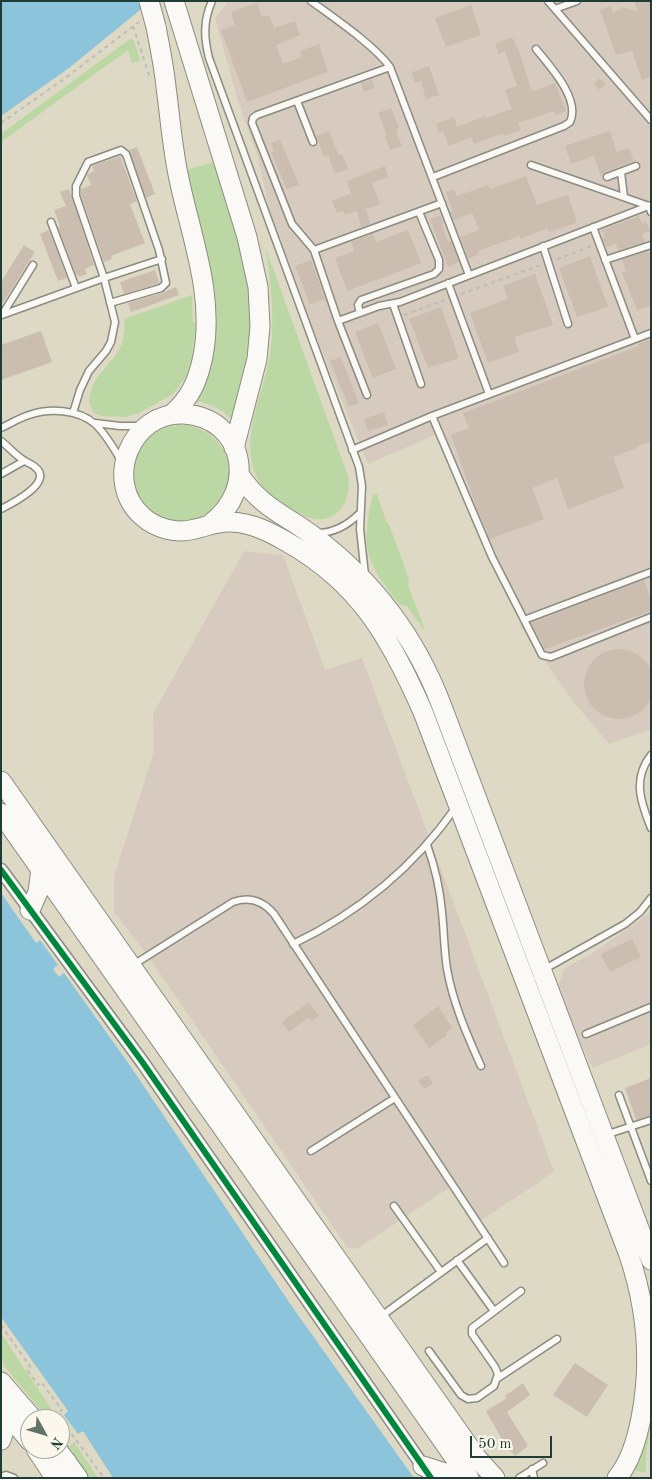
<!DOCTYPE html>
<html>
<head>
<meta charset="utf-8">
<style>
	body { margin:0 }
	#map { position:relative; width:652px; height:1479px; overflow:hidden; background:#ded9c4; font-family:"Old Standard TT",serif }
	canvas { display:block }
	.frame { position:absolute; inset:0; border:2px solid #1f3d34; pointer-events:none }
	.north { position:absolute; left:20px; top:1409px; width:50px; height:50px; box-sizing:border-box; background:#fbf7ec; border:1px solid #a3ada2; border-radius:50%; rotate:129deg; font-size:14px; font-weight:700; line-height:20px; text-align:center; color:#1f3d34 }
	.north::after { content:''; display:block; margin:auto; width:18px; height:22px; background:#627466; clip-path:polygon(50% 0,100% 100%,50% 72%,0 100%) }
	.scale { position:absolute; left:470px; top:1436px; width:82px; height:22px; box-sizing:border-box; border:2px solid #1f3d34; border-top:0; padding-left:6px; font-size:15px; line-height:18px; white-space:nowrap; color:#1f3d34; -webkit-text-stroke:4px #fbf7ec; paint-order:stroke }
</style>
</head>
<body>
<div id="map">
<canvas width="652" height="1479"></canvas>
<div class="frame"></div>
<div class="north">N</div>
<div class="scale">50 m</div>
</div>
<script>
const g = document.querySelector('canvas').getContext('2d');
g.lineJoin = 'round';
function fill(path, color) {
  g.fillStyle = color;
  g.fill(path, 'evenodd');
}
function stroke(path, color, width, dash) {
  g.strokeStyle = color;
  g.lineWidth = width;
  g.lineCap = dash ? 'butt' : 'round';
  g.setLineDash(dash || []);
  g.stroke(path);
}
const industrial = new Path2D(`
	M229,1h422v728l-42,15 -36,-43 -53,-75 3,-2 -50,-101 -36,-89 -69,30 -47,-115 -51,-138 -13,-56 -19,-54 -23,-83z
	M244,551l39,4 42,115 37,-12 192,513 -16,12 -63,41 -25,-37 -93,62 -10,-2 -199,-291 -34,-44v-35l40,-126 -1,-37z
	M651,912v132l-58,24 -31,-60 -5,-20 8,-20 26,-14z`);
const green = new Path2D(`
	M130,39l4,1 6,21 -8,2 -4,-13 -127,92v-8z
	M219,161c16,60 38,124 31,188 -2,20 -12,49 -18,70 -11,-10 -23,-16 -37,-18l10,-18 -20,-213z
	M266,249l82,227c4,24 -10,49 -37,42 -7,-1 -12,-5 -17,-8 -19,-11 -35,-21 -41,-43 -10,-37 11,-76 17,-112 5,-35 1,-71 -4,-106z
	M192,295l1,28h3l-4,33 -4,16 -4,8 -11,14 -34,19 -14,4 -24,-1 -7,-3 -5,-10c2,-38 40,-40 35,-84z
	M133 473a48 48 0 1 1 96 0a48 48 0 1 1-96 0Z
	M373,494h4l9,27 3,3 20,55 -1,6 17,45h-1l-17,-24 -7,-1c-34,-43 -40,-56 -27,-111z
	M1,1333l54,82 -5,4h-2l-43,-52 -4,-11z
	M651,1408c0,22 -6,43 -5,65l-15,-4z
	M74,1442l24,36h-8l-21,-32z`);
const water = new Path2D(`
	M1,1h150l-82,67 -68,48z
	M1,893l35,50 4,-3 18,25 -5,4 6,8 5,-4 67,94 162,241 121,170h-301l-30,-47 -5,3 -14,-19 4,-4 -67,-94z`);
const building = new Path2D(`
	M634,1h17v76l-9,3 -10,-29 -16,4 -16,-45 10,-4 3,7 10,-6 15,5z
	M257,3l5,14 7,-2 5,13 21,-7 5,14 -24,10 7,19 19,-7 -2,-6 19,-7 9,28 -81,30 -26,-72 14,-5 -4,-13z
	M471,5l10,30 -35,12 -11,-29z
	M512,37l7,14 12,38 2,2 22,-8 11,28 -11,4 -1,-4 -36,12 3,7 -17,6 -1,-3 -29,11 -3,-7 -22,9 -6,-15 -4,2 -3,-9 18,-7 3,10 28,-11 1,2 26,-9 -7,-19 12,-4 -12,-35 -6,3 -4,-10z
	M429,66l10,29 -13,4 -5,-18 -6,2 -3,-11z
	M599,78l7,5 -6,7 -6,-6z
	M372,80l3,8 -11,4 -3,-9z
	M391,108l8,20 -3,2 6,16 -12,4 -5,-14 2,-1 -9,-22z
	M329,131l10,25 3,-2 6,15 -13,5 -7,-19 -4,1 -8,-20z
	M610,131l7,21 12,-4 5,13 -29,11 -4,4 -7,-20 -23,8 -6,-18z
	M280,140l19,45 -12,4 -16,-37 3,-1 -3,-8z
	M137,147l18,47 -9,4 -17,-48z
	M120,156l17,45 -7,3 15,39 -34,13 1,3 -8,3 -23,-67v-6l10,-4 -4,-10 7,-4 -2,-5z
	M385,166l3,11 -16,6 8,21 -14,5 4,15 -9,3 -4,-16 -12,4 -2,-4 -6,2 -5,-12 19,-7 -4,-13z
	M526,176l11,29 31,-10 9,28 -28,9 -1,-4 -28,11 -1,-3 -41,15 1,3 -11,5 -8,-22 19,-7 -7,-17 -18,7 -4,-8 3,-1 -7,-19 8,-3 3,7 31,-11 2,4z
	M69,189l25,76 -9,4 2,5 -8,3 -1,-3 -2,1 -18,-48 2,-1 -6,-16 12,-4 -6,-14z
	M441,215l3,9 -2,1 6,17 3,-1 8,21 -11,5 -18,-48z
	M639,216l3,8 4,-2 4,9 -8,3 3,8 -27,8 -2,-6 -10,3 -3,-9 2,-1 -3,-7z
	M49,230l18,48 -9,3 -18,-47z
	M408,230l13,33 -74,28 -12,-33 19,-7 -3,-9 22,-8 3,8z
	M24,245l11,7 -34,54v-24z
	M648,251l3,6v48l-14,5 -15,-38 4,-1 -4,-11z
	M590,256l18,51 -31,10 -18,-49z
	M311,260l14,39 -15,5 -15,-38z
	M155,270l4,12 -1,2 -34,10 -4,-12z
	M535,274l18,51 -39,12 5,15 -31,11 -18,-50 38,-14 -5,-13z
	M176,287l3,8 -48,17 -3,-9 34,-10z
	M441,307l18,51 -31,10 -19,-49z
	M378,323l18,46 -23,9 -18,-46z
	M41,331l11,31 -51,18v-35z
	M651,339v102l-14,5v2l-24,9 11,31 -56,21 -11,-31 -25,10 12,31 -54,20 -13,-30 -26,-74 18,-7 -6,-15 176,-67 -1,-2z
	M341,357l18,46 -10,4 -19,-46z
	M384,412l4,13 -20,6 -4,-12z
	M644,580l7,19v12l-106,38 -14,-26z
	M584 684a35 35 0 1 1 70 0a35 35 0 1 1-70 0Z
	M632,939l9,18 -31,15 -9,-18z
	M309,1002l10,14 -7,5 -3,-4 -20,15 -7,-10z
	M438,1006l14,22 -6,5 1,2 -18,13 -16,-23z
	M428,1075l5,9 -9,5 -6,-9z
	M651,1078v37l-15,5 -11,-32z
	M575,1363l33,22 -21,32 -34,-22z
	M523,1383l7,12 -23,17 21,34 -13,10 -12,-15 -17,-30 21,-13 -2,-2z`);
const path = new Path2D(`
	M133,26l17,52
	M1,123l63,-44 75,-57
	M557,259l35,-13
	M461,294l80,-29
	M404,315l41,-15
	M1,1325l30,43 -3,3 10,14 3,-3 21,28 -5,4 47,64`);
const lane = new Path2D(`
	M212,1c-9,20 -8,37 -3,57l150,409 3,19 -2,43 5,46
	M311,1c23,17 63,44 79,66l79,208
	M548,1l103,119
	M555,9l22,-8
	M297,101l16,41
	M531,165l118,41 2,6
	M621,172l3,25
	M433,177l131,-51 6,-4c11,-23 -21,-57 -34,-73
	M607,177l29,-11
	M51,222l25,66
	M593,227l42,112
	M543,246l25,78
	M314,250l128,-47
	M605,260l46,-15
	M448,283l41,111
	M393,304l28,80
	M360,313l-2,-8 3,-5 73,-26 5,-5v-9l-20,-48
	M2,315l102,-37 58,-19
	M2,315l31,-50
	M338,321l41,-15 21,-4 251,-97
	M367,395l-29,-74 -24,-71 -22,-26 -40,-101 1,-5 4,-3 133,-48
	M73,413l7,-23 9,-19 17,-20 5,-9 4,-20 -11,-44 -28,-82v-10l12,-24 33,-12 5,4 33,96 7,33 -5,5 -51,15
	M432,416l60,141 50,98 9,2 100,-40
	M95,423l25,3h21
	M1,428c9,-4 18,-10 28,-13 20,-7 49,-6 66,9 11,10 19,25 27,38
	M1,441c8,6 15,15 24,20 3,2 7,3 10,6 20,15 -24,37 -34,42
	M352,450l80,-34 219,-83
	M1,474l23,-13
	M317,533c18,0 31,-8 43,-20
	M524,620l127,-48
	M651,755c-19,24 -10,48 0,73
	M427,845c8,22 13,44 15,67 2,19 2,38 5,57 6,34 20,66 34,97
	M293,944c67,-32 121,-77 163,-137
	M133,965l100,-63c17,-6 30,-1 41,12l230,349
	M543,970l82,-46 15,-12 11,-14
	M586,1034l65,-27
	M619,1095l32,86
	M605,1135l46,-15
	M311,1151l84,-53
	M394,1206l47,66
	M457,1260l37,51
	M380,1317l108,-79
	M429,1351l32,44 7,4 9,-1 17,-12 4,-12 -3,-7 -23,-33v-6l49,-37
	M498,1378l59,-39
	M532,1469l2,9
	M1,1477l5,-2 8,3
	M519,1478l24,-15`);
const street = new Path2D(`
	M1,870l142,193 284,409`);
const secondary = new Path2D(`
	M174,1l73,236 11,50 2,39 -3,33 -23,89
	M156,27c4,20 8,40 10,60 4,29 6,58 12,87 12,61 37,119 25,182 -5,25 -13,43 -32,59
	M240,476c23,33 46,39 76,62 58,44 99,98 125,166l210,556
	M210,524c48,-34 35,-106 -26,-110 -53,-3 -81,67 -42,102 14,13 35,18 53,13 13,-3 23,-8 36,-7 21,1 39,10 56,20 73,41 104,97 136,170l206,543c18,54 23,107 12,163 -4,21 -10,43 -24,60
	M1,781l476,677 18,20
	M1,813l468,665
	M30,910l8,-18 3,-23
	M1,1382l32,37
	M1,1406l29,35
	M1,1440l8,-26
	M36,1449l16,24c8,2 14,-3 15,-11
	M57,1449l21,29
	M423,1466l38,12`);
const secondaryBridge = new Path2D(`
	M149,1l7,26`);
const cycleway = new Path2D(`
	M1,870l142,193 288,415`);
fill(industrial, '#d6cbbe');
fill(green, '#bbd8a4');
fill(water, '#8cc5db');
fill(building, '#cbbdb0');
stroke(lane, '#8a8c80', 9);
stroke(street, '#8a8c80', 15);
stroke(secondary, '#8a8c80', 21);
stroke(path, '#babdb8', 2, [4, 4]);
stroke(lane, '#faf9f6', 6);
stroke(street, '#faf9f6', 12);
stroke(secondary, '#faf9f6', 19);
stroke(secondaryBridge, '#8a8c80', 21, []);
stroke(secondaryBridge, '#faf9f6', 19);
stroke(cycleway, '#00873e', 6);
</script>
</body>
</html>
